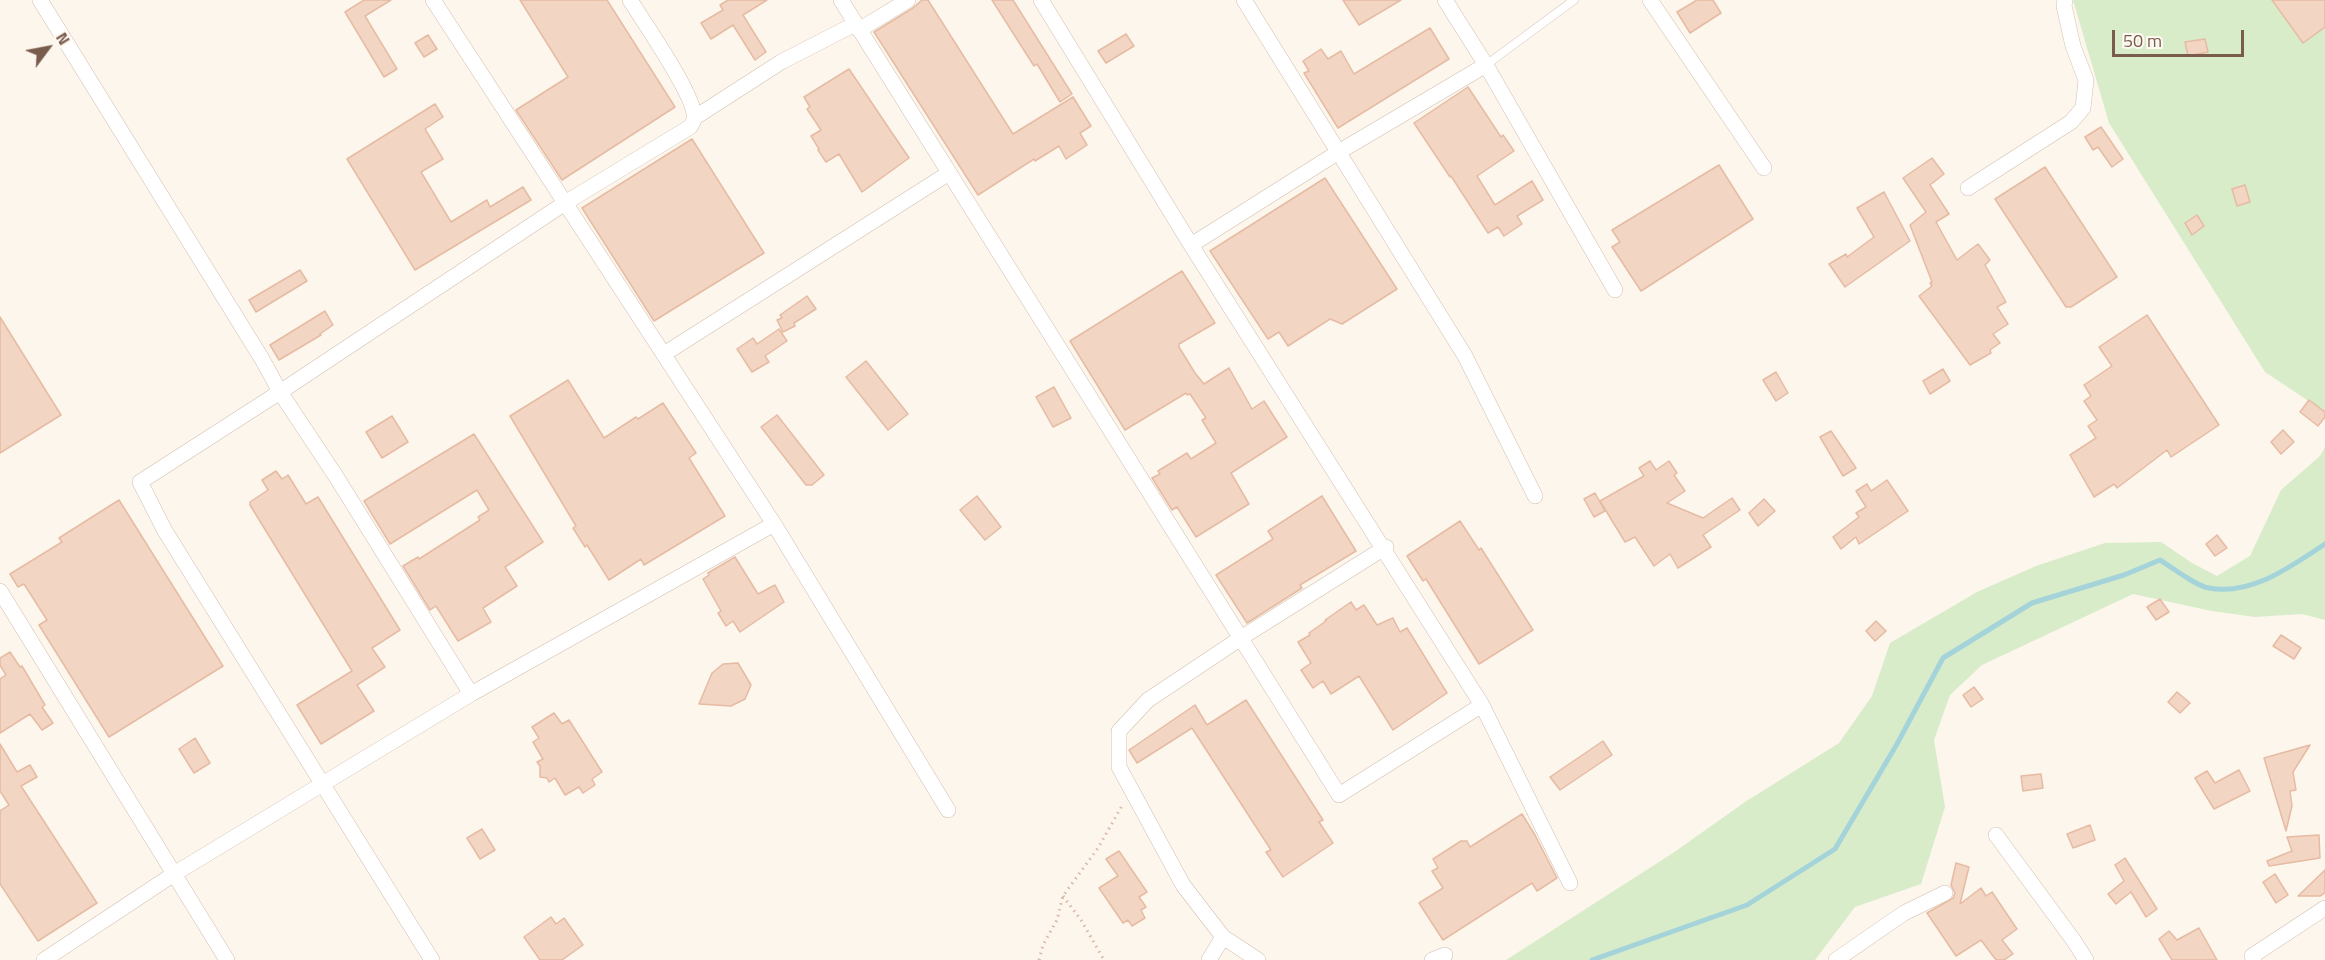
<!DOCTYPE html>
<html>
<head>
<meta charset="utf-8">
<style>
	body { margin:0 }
	#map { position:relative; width:2325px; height:960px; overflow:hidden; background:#fdf6ec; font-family:"Titillium Web",sans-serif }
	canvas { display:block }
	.north { position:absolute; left:18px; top:18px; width:60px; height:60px; -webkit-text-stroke:4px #fffaf3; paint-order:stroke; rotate:58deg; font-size:16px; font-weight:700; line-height:24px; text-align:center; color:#7a5c4d }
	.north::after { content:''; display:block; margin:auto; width:21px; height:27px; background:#7a5c4d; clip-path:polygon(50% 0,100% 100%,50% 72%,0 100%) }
	.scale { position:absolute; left:2112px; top:30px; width:132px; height:27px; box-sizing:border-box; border:3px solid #7a5c4d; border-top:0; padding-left:8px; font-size:18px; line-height:21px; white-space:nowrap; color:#7a5c4d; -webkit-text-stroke:4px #fffaf3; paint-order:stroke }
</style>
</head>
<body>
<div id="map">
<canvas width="2325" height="960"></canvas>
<div class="north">N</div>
<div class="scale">50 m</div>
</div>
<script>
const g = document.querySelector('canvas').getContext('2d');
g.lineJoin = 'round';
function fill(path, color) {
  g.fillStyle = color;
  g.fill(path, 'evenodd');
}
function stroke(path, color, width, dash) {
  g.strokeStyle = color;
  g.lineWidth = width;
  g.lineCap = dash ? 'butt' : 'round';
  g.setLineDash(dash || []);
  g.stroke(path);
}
const green = new Path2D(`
	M2073,0h252v412l-60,-40 -156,-249z
	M2325,447v173l-23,-6 -47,3 -43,-6 -79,-17 -151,71 -32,30 -16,45 11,67 -24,77 -66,23 -40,53h-309l167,-107 72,-51 94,-59 33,-47 18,-53 87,-51 59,-26 69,-23 56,-1 31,21 25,13 33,-20 31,-66 39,-34z`);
const stream = new Path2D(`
	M1592,960l155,-55 88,-56 62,-105 46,-86 89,-55 92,-28 36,-15c13,8 36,26 49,28 42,8 83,-22 116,-44`);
const building = new Path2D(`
	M364,0h27l-26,16 32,53 -13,8 -39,-65z
	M520,0h87l68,107 -113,73 -46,-70 52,-33z
	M728,0h39l-24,15 23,37 -11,8 -22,-35 -22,14 -10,-16 22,-13 -3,-5z
	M922,0h6l85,134 60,-37 18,29 -11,7 7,12 -21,14 -7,-13 -24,15 -1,-2 -56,36 -104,-163 39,-24z
	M992,0h21l59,94 -12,8 -23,-38 -3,2z
	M1343,0h58l-42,25z
	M1697,0h16l8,13 -31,20 -13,-21z
	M2272,0h53v27l-22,16z
	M1430,28l19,31 -111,69 -34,-55 5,-2 -6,-10 18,-12 7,10 13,-8 13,23z
	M1126,34l8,12 -28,17 -8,-12z
	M428,35l9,14 -13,8 -9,-14z
	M2205,39l3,13 -20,4 -3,-14z
	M849,69l60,89 -47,34 -23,-38 -13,8 -8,-12 1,-1 -8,-13 10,-6 -14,-21 3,-2 -6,-10z
	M1468,87l33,50 2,-2 11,16 -37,25 18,29 37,-24 11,19 -26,16 5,8 -18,12 -6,-9 -10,6 -37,-57 -1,1 -36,-54z
	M435,104l8,13 -18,12 18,30 -22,13 30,50 36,-22 3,7 33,-20 8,13 -116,70 -68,-111z
	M2101,127l22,32 -11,8 -14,-20 -5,3 -8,-13z
	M692,139l72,114 -110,68 -72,-113z
	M1932,158l12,16 -14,11 19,29 -13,8 21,38 21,-16 12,16 -5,5 21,37 -9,5 11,17 -15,10 7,9 -10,7 1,3 -21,12 -51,-69 13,-10 -2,-3 2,-1 -22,-57 16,-13 -23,-34z
	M1719,165l34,54 -112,72 -29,-44 8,-5 -8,-12z
	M2045,167l72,110 -46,30h-5l-71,-108z
	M1325,178l72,111 -55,35 -12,-5 -42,27 -9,-14 -11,7 -58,-88z
	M2245,185l5,17 -13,4 -5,-17z
	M1884,192l26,49 -65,46 -16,-23 17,-10 1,3 27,-20 -17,-29z
	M2197,215l7,11 -12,9 -7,-12z
	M300,270l7,11 -51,31 -7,-12z
	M1182,271l33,52 -36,21v3l16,26 9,11 25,-16 23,41 12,-8 23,36 -56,36 18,31 -53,33 -19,-30 -5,3 -20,-32 8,-4 -2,-3 29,-18 4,6 25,-16 -14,-23 4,-2 -16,-24 -3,1 -1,-2 -61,37 -55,-89z
	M807,296l9,13 -22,14 1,3 -12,6 -6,-12 5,-2 -2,-3z
	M325,311l8,14 -13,9 1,1 -42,25 -9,-15z
	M2147,315l72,110 -48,32 -4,-7 -50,38 -3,-4 -20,13 -24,-42 26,-17 -8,-12 9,-6 -13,-19 7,-5 -7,-11 28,-19 -13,-19z
	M0,317l61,98 -61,38z
	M779,329l8,12 -22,15 4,6 -17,10 -15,-23 16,-11 4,6z
	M866,361l42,53 -20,16 -42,-53z
	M1943,369l7,12 -20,13 -7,-13z
	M1776,372l12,21 -12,8 -13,-21z
	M568,380l36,58 32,-21 2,2 25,-16 33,50 -7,5 36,58 -81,49 -3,-6 -32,21 -22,-35 -2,2 -12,-19 3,-2 -66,-110z
	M1054,387l17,31 -18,9 -17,-30z
	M2309,400l16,12v5l-7,9 -18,-14z
	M777,415l47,60 -12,10h-6l-45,-58z
	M392,416l16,26 -26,16 -16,-26z
	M2283,430l11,12 -13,12 -10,-12z
	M1831,431l25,37 -13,8 -23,-39z
	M474,434l69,108 -38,25 12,19 -34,22 8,14 -33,19 -22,-35 -6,4 -27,-44 15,-9 1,2 61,-39 -2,-3 11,-7 -12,-20 -87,54 -26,-43z
	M1650,461l6,9 13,-9 8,12 -3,2 11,16 -18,12 36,15 29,-20 8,12 -37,25 8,12 -33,21 -8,-14 -16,12 -19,-29 -10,5 -25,-41 44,-25 -5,-8z
	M276,471l6,8 6,-4 18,29 12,-7 82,133 -28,18 13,19 -28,18 17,26 -53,33 -24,-39 55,-34 -102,-166v-3l18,-12 -6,-10z
	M1887,480l21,31 -49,33 -3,-7 -15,12 -8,-12 26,-20 -3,-4 10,-6 -10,-16 11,-7 4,7z
	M1595,493l10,18 -11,6 -10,-18z
	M977,496l24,31 -16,13 -25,-30z
	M1322,496l34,55 -56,34 2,3 -55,35 -31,-48 57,-36 -5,-8z
	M1764,499l11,12 -17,15 -9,-13z
	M119,500l104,166 -114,71 -70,-112 8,-5 -23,-36 -6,3 -8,-13 52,-32 -3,-4z
	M1460,521l19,29 2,-2 52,82 -54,34 -53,-85 -3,2 -16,-25z
	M2217,535l10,13 -12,8 -9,-12z
	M735,557l23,37 17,-9 9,17 -44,30 -7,-11 -7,5 -8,-13 3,-2 -18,-32 6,-4 -1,-2z
	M2160,599l9,13 -13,8 -9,-13z
	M1351,602l5,8 8,-5 13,20 16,-7 7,14 7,-4 40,65 -54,37 -34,-54 -28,18 -8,-13 -10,7 -12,-18 10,-7 -13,-21 12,-7 -1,-2 17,-12 -1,-1z
	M1876,621l10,10 -11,10 -9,-10z
	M2281,635l20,13 -7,11 -21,-13z
	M10,652l10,15 2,-1 23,39 -3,2 11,16 -11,7 -12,-16 -30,19v-54l6,-4 -6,-10v-7z
	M738,663l13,22 -6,14 -14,7 -32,-2 13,-31 11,-9z
	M1974,687l9,12 -12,8 -8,-12z
	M2177,692l13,11 -10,10 -12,-11z
	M1246,700l77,120 -4,2 14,21 -50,34 -17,-25 5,-2 -79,-122 -55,35 -8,-13 66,-45 12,20z
	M554,713l8,11 7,-4 33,52 -10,7 3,6 -12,8 -4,-6 -14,8 -10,-17 -6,4 -2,-4 -7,-1v-11l-3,-4 6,-3 -10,-17 6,-4 -7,-11z
	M195,738l15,25 -16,10 -15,-24z
	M1603,741l9,14 -52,35 -10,-13z
	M0,744l17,28 13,-7 7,12 -16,9 76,117 -59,38 -38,-57v-73l9,-6 -9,-14z
	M2310,745l-17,27 3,18 -6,1 2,15 -6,25 -22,-73z
	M2239,770l11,21 -36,18 -19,-31 12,-7 8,12z
	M2041,774l2,14 -20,3 -2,-15z
	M1522,814l13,21 22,43 -20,13 -5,-8 -89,57 -24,-37 24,-15 -11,-17 6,-3 -5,-9 28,-18h6l3,6z
	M2090,825l5,15 -22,8 -6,-14z
	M482,829l13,21 -15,9 -13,-21z
	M2319,835l1,23 -51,8 -2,-5 25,-10 -5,-14z
	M1119,851l28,41 -8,5 7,10 -5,3 4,8 -13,8 -4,-6 -5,3 -24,-35 19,-12 -12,-17z
	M2125,858l32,51 -11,8 -15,-25 -15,12 -8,-10 16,-13 -9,-16z
	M1956,863l13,4 -9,37 21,-16 5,8 6,-4 25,37 -15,11 11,14 -9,6h-8l-15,-20 -25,16 -29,-43 26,-15 2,-5 -4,-8z
	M2325,870v23l-5,3h-22z
	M2275,874l13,21 -12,8 -13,-21z
	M551,917l5,7 8,-6 19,27 -21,15h-22l-16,-23z
	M2199,928l18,32h-45l-13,-21 10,-8 8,9z`);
const path = new Path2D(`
	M1063,896l18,24 23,40
	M1039,960l4,-15 14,-25 6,-24 35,-48 25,-44`);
const service = new Path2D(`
	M1486,65l88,-65`);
const minor = new Path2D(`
	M40,0l222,359 18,33 57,86 134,216
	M433,0l341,524 174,286
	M841,0l498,795 143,-90
	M1041,0l150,245 291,460 88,178
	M1244,0l221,356 70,140
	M1445,0l41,65 129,225
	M1650,0l114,168
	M859,30l49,-30
	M694,118l87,-56 74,-38
	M1968,188l103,-66 12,-14 3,-28 -13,-34 -9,-40 1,-6
	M1191,245l146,-92 149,-88
	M664,354l285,-181
	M0,591l227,369
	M1996,835l78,106 12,19
	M44,960l130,-86 297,-180 303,-170
	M432,960l-267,-429 -25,-49 140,-90 285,-189 125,-76c2,-3 4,-6 4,-9 3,-20 -51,-97 -64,-118
	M1209,960l14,-23
	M1258,960l-35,-23 -40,-52 -64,-118v-36l29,-31 96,-64 142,-89
	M1432,960l13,-5
	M1836,960l68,-47 41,-20
	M2254,960l-2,-4 73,-48`);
fill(green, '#d8ecc9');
stroke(stream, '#a5d3da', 5);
fill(building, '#f3d5c3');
stroke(building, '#e6bba3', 1.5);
stroke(service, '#d1beb0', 9);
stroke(minor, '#d1beb0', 16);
stroke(path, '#d9b8a5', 3, [1.5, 4.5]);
stroke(service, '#fff', 8);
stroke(minor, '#fff', 15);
</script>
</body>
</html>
